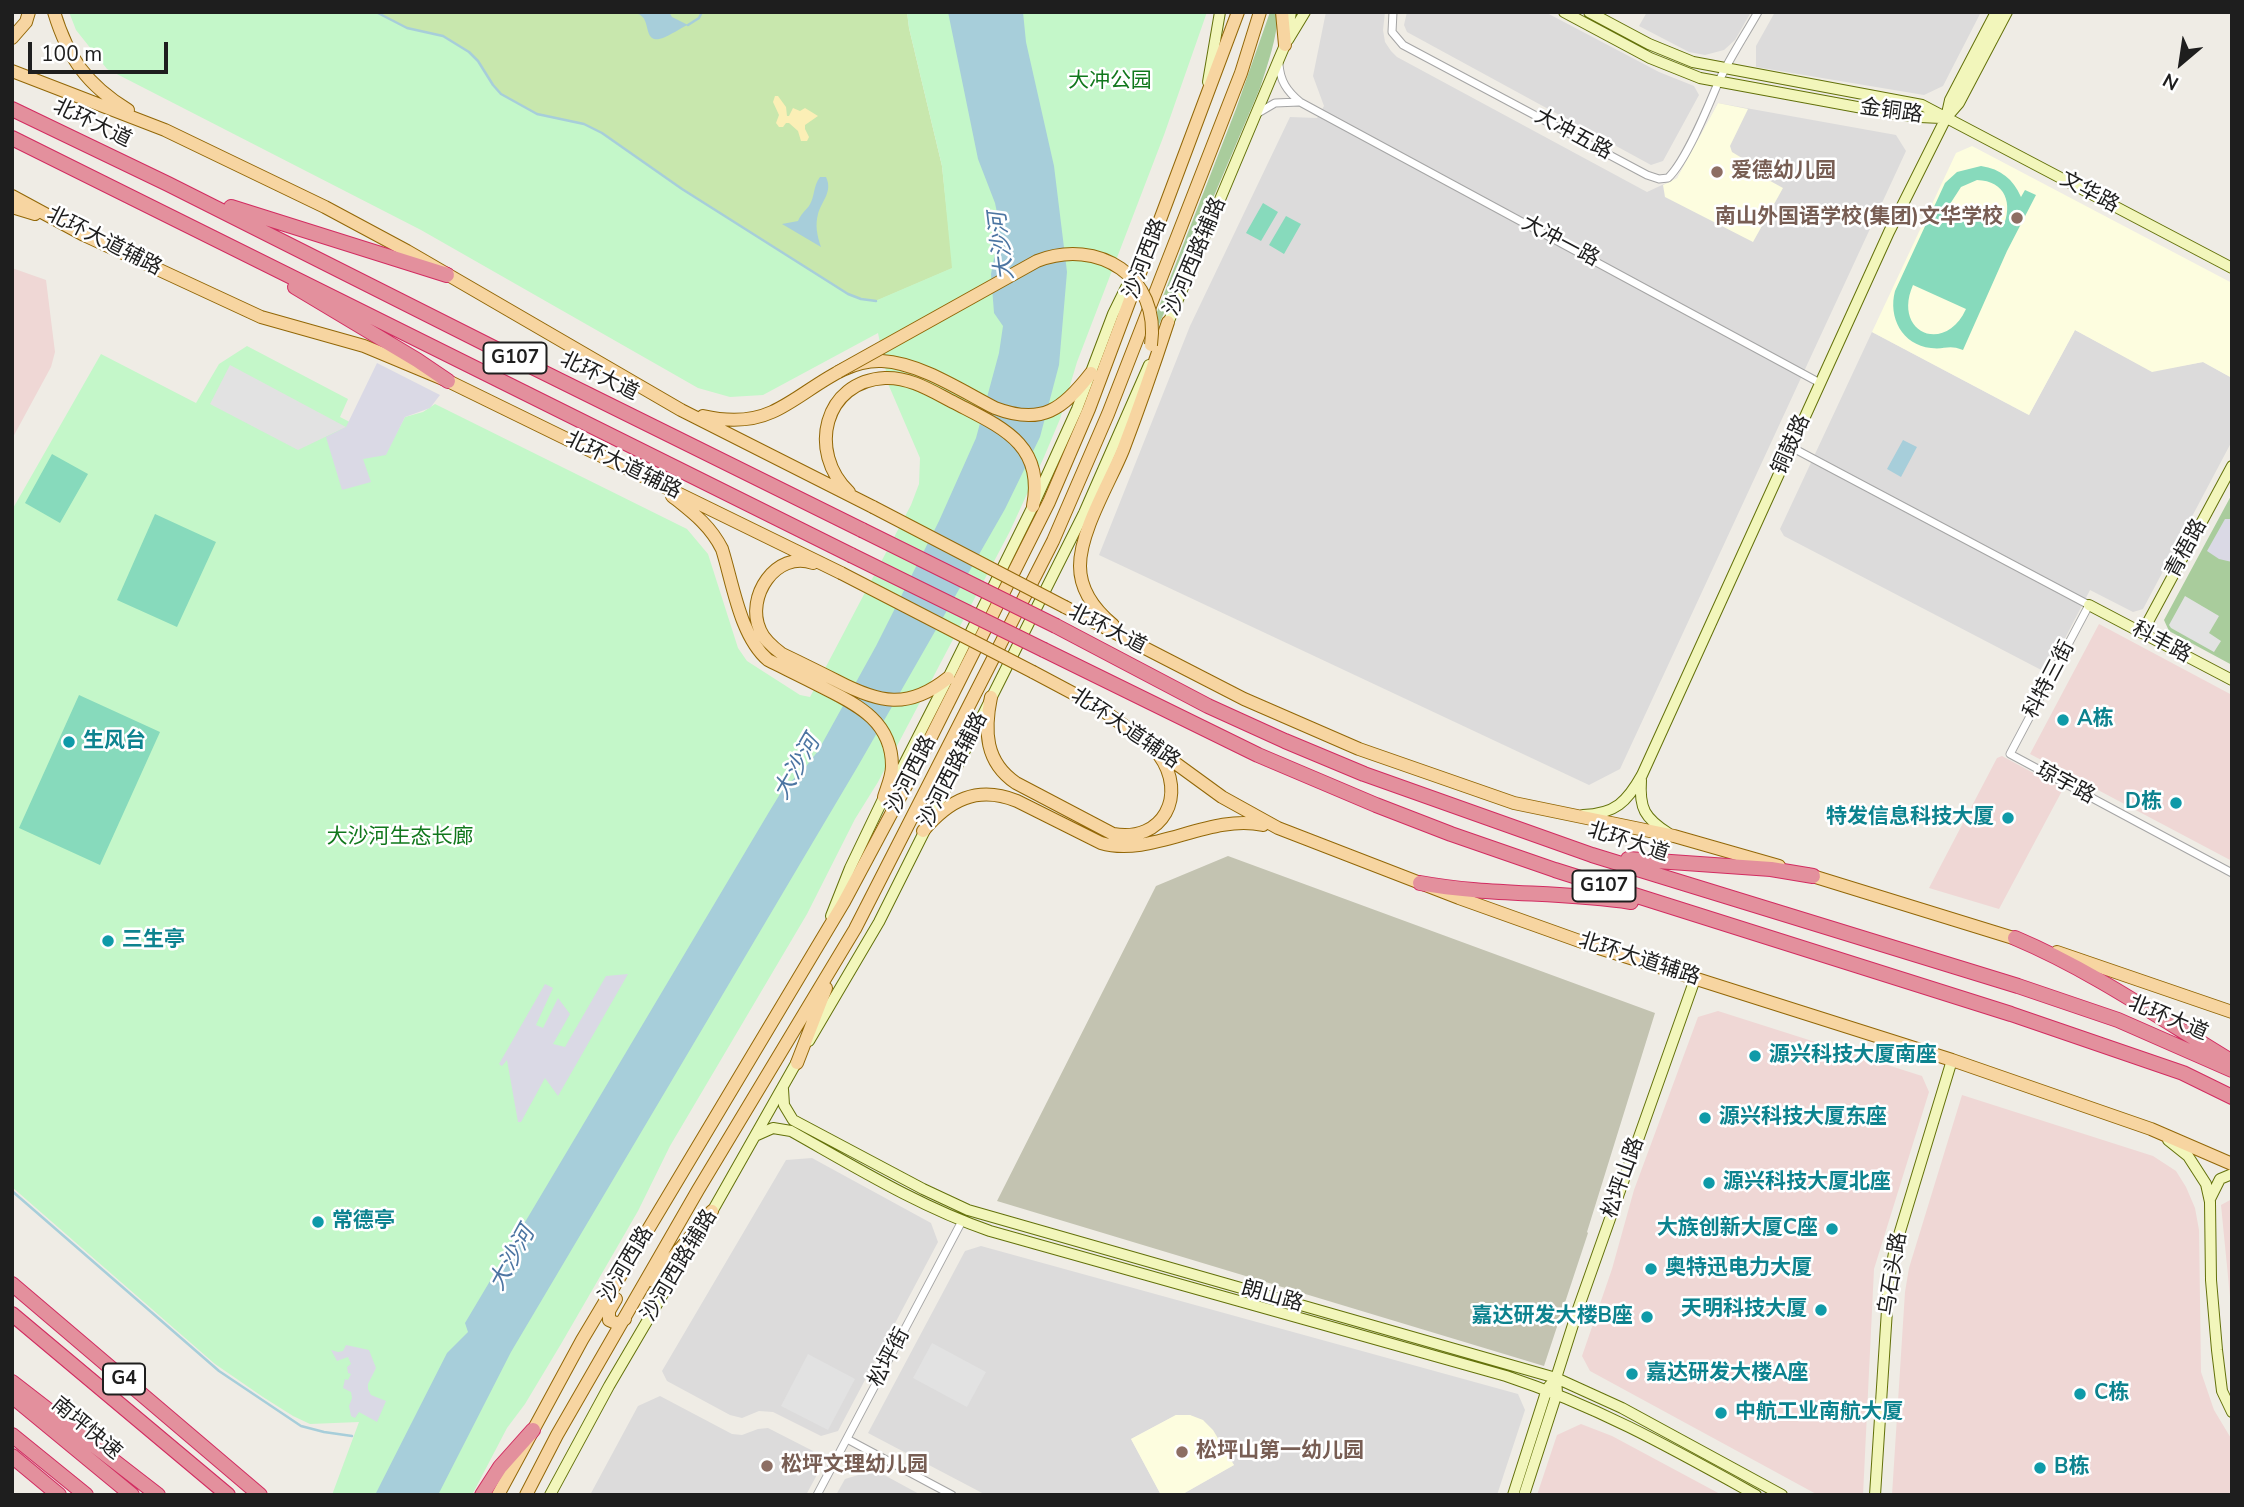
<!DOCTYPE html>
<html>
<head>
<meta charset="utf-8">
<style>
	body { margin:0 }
	#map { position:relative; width:2244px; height:1507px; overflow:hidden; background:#efece5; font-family:"Nunito Sans",sans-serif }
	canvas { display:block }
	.frame { position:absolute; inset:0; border:14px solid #1e1e1e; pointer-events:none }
	.north { position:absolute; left:2146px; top:28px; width:70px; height:70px; -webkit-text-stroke:5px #fff; paint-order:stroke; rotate:209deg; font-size:19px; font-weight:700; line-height:28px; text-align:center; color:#1e1e1e }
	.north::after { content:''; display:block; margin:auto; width:24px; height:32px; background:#1e1e1e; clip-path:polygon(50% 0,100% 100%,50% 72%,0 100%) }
	.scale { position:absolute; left:28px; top:42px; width:140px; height:32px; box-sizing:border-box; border:4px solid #1e1e1e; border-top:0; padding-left:9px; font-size:21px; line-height:24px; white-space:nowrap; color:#1e1e1e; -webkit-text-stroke:5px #fff; paint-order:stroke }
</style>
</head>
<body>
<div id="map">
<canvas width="2244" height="1507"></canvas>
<div class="frame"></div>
<div class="north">N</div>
<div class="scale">100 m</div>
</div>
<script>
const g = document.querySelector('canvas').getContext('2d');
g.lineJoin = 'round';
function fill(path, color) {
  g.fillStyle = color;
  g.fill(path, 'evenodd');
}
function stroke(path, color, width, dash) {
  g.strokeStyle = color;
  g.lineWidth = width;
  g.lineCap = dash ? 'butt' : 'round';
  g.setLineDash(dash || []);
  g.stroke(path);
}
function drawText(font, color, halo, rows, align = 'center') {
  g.font = font + ' "Nunito Sans","Noto Sans SC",sans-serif';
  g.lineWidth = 5;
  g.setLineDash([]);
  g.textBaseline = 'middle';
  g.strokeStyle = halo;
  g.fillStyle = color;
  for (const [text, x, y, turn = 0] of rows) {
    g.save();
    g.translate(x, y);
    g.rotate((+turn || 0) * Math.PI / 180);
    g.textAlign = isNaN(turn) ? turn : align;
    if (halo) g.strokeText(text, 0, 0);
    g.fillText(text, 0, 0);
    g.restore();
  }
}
const residential = new Path2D(`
	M1326,12h59l-2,18 2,12 6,9 6,6 250,135 30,-14 41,-75 178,32 10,16 -286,618 -31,16 -490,-230 91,-229 100,-209 27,1 7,-12 -11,-30z
	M1407,12h138l114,60 35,14 5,9 -36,66 -12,4 -244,-133 -3,-7z
	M1647,12h104l-16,28 -11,10 -19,5 -16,-3 -50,-26z
	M1775,12h206l-38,74 -19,9 -168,-28v-21z
	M2075,330l77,41 51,-9 29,16v63l-89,168 -10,3 -43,-22 -43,83 -263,-137 -4,-7 92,-197 157,83z
	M812,1158l119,65 7,19 -100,189 -17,5 -48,-24 -14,-1 -17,7 -12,-3 -63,-34 -5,-10 124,-211z
	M981,1246l537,148 7,16 -28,85h-316l53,-30 -44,-50h-14l-45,24 30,56h-175l-118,-62 97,-182z
	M660,1396l72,38 10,1 16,-6 10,-1 45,23 6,20 -13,24h-216l48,-89z
	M875,1470l46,25h-85l9,-16z`);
const commercial = new Path2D(`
	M12,268l34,12 9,72 -4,15 -39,72z
	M2099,624l133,71v166l-202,-107z
	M2002,756l61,33 -64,120 -70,-21 68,-130z
	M1718,1011l204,65 7,16 -55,177 -11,226h-45l-228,-124 -8,-15 30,-87 22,-79 64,-173z
	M1962,1095l191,61 23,15 10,16 9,21 4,22 2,142 13,38 18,30v55h-340l13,-203 4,-24z
	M2232,1199v118l-11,-112z
	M1581,1424l31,12 110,59h-185l20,-60z`);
const education = new Path2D(`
	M1718,103l30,6 -18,37 2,6 10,6 1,8 40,22 -30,54 -88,-45 -2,-12 14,-7z
	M1972,146l260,137v95l-29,-16 -51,10 -77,-42 -46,85 -157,-83 84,-179z
	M1176,1415h14l13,5 10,10 21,35 -53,30h-20l-30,-56z`);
const construction = new Path2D(`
	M1228,856l427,157 -68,219 1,1 -44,133 -547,-165 159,-315z`);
const grass = new Path2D(`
	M376,12h531l2,16 33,138 11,102 -77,33 -15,-2 -13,-5 -166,-105 -80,-56 -18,-9 -47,-10 -36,-20 -8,-9 -15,-24 -9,-9 -26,-16 -36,-8z`);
const forest = new Path2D(`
	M1270,12h8c-1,27 -10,51 -18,76l-102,239 -1,-15 79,-203z
	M2232,494v171l-63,-34 -5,-11z`);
const sand = new Path2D(`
	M775,96h3l8,11 1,9h2l4,-8 7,3 5,-3 13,8 -13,9v4l4,8 -2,4h-6l-3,-10 -9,-8h-3l-3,4h-4l-3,-4 3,-8 -6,-13z`);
const park = new Path2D(`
	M69,12h308l30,16 36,8 26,16 9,9 15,24 8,9 36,20 47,10 18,9 80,56 166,105 13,5 14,2 77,-33 -10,-102 -33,-138 -2,-16h300l-43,123 -87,227 -17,57 -16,38 -34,74 -132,251 -23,37 -48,95 -137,232 -32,65 -77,133 -36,60 -18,24 -35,67h-140l27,-73 -49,2 -17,-8 -30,-19 -48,-33 -203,-177v-677l89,-156 95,49 23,-39 28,-18 101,53 -8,18 51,26 14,-26 18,-5 12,-8 252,125 21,25 30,94 9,13 53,34 10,2 101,-192 8,-21 1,-26 -31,-72 -11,-53 -115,62 -33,2 -32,-9 -277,-158 -314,-161 -31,-39z`);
const pitch = new Path2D(`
	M1981,166c20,3 32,13 40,31l4,-7 11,5 -29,56 -44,99c-15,-6 -18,0 -32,-2 -29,-3 -43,-31 -36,-57l50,-108 12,-11zM1977,180c29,1 36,24 26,47l-53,-23 11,-17zM1913,285l53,24c-21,46 -74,24 -53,-24z
	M1263,203l15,9 -17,29 -15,-8z
	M1286,216l15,8 -17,30 -15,-9z
	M52,454l36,20 -28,49 -35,-20z
	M155,514l61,28 -39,85 -60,-27z
	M79,695l81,37 -60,133 -81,-37z`);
const parking = new Path2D(`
	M230,365l116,62 -48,23 -88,-46z
	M2185,596l34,20 -10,17 12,8 -7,11 -43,-24 -2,-3z
	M932,1343l54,29 -19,35 -54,-29z
	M808,1354l47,25 -27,51 -47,-24z`);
const plaza = new Path2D(`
	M377,363l63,32 -10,13 -25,9 -19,38 -23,4 8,23 -29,8 -16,-53 20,-10z
	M2225,519h7v43l-13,-3 -12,-8z
	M628,974l-70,122 -13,-18 -24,44h-3l-11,-62 -5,6 -3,-2 46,-80 8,4 -17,37 7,3 15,-30 12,16 -17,30 12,3 41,-71z
	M346,1345l23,5 7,18 -8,16v5l3,6 15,6 -9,21 -18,-10 -4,6 -4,-2 -2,-10 3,-8 -1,-6 -8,-4 2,-9 3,1 3,-6 -3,-1 -1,-6 4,-3 -3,-7 -11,4 -6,-11 7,2 5,-1z`);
const water = new Path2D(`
	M616,12h53l3,5 16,8c-9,3 -28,19 -36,13 -7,-6 -3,-20 -14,-24 -7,-3 -15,1 -22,-2z
	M948,12h75l3,30 28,124 13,106 -8,93 -19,72 -35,72 -147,257 -347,586 -73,143h-63l72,-142 21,-21 -3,-9 304,-511 14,-23 21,-20 14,-18 58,-105 63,-125 37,-83 23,-85 4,-27 -9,-13 -3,-39 9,-47 -5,-24 -17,-44z
	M820,177h6c7,15 -4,23 -8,37 -3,12 -1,21 3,33l-39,-23 16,-3c3,-7 7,-10 11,-15 6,-9 4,-20 11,-29z
	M1903,440l14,7 -16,30 -14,-8z`);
const stream = new Path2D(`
	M376,12l31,16 36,8 26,16 9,9 15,24 8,9 36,20 47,10 18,9 80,56 166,105 13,5 15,2
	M688,25l11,-7 3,-6
	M12,1191l207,180 82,55 23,6 28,4`);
const street = new Path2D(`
	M1393,12l-1,20 11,13 244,130 12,4 9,-1c18,-17 40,-71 50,-95 11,-24 27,-48 40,-71
	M1279,64c1,17 8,27 21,38l520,281
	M1258,113l17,-10 24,-1
	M1791,447l298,158 -79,149 222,119
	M847,1439l105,56
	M817,1495l145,-274`);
const secondary = new Path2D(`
	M1564,12l86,46 50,20 195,36 25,3 21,1
	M1589,12l60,32 44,18 229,43 310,163
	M1288,40l17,-28
	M1208,82l12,-70
	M1946,118l13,-15 48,-91
	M1166,328l113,-269 6,-14 6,-33
	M2089,605l143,75
	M2142,633l90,-167
	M1641,780c-2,29 4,38 27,53
	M1583,815c32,-1 44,-13 59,-40l247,-543 57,-114 4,-18 46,-88
	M831,916l19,-48 34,-71 14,-21 50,-98 85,-172 44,-97 36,-95 30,-61
	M809,1041l70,-119 205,-409 65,-148
	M783,1089l1,16 9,15 130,69 45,21 588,168 66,30 160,87
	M755,1136l18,-8 18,3c64,36 129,76 199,100l516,145c91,30 167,73 250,119
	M2168,1140l20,16 18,28 4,18 1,78 6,70 5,41 10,21
	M2210,1199l10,-20 12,-5
	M709,1217l90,-159
	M550,1495l59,-109 91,-155
	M1513,1495l34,-106 3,-4
	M1524,1495l33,-102 -1,-15 22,-69 117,-330
	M1875,1495l14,-216 6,-31 57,-188`);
const primary = new Path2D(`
	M54,12c14,46 33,73 74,98
	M1282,12l3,33
	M12,38l14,-16 3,-10
	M12,71l153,59 160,77 82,44 274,159 192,97
	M12,196l72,39 177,82 103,29 84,35 393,192
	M12,207l23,7
	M703,416c22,5 47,6 69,-4 36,-16 68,-53 110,-51 38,2 80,30 113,47 47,18 68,1 96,-35
	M849,492c-42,-40 -25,-111 36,-114 26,-1 48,14 70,25 46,24 90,41 78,103
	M672,496c20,16 38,29 50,53 11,35 18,87 46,111 20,10 39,19 58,29 34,17 66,34 66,77 0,11 -5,21 -8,31
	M813,563c-37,-13 -68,34 -53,67 4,10 14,18 22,24 19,9 37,18 55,27 42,22 71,29 111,-3
	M1065,607l179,92 115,50 155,54 160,33 105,30
	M1113,625c-18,-15 -33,-34 -33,-59 0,-35 30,-84 43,-116 16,-42 31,-85 45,-128
	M1033,672l64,34 125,91 56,31 181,70 140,50 353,112 199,69 81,35
	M991,697c-7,34 -6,65 25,86l97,51c50,9 75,-39 46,-79
	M923,831c26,-31 54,-46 94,-30l84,42c50,15 109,-30 162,-18
	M1806,874l217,67
	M2057,952l175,60
	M797,1063l29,-75
	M653,1281l59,-70
	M616,1299l-7,12v9l9,4 7,-5
	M498,1495l84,-155 262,-438 70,-131 135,-269 40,-93 149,-397
	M526,1495l31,-60 141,-245 157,-261 198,-388 55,-127 133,-341 19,-61`);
const highway = new Path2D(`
	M12,109l156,75 326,164 368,182
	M12,138l839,417
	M231,207l216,68
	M295,287l122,73 31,21
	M1056,626l152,80 77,35 79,33 228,81 426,131 100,34 114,50
	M1044,650l214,105 118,50 75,29 104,36 456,144 172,59 49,24
	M1628,859l143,10 42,7
	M1420,883c70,13 141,8 211,19
	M2015,938c76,32 145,80 216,123
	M12,1284l248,211
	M12,1314l216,181
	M12,1382l146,113
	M12,1396l120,99
	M12,1435l74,60
	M12,1456l47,39
	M482,1495l18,-28 33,-37`);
const primaryBridge = new Path2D(`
	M838,372l199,-111c61,-24 124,16 114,84
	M873,507l192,100
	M841,573l192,99`);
const highwayBridge = new Path2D(`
	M862,530l194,96
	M851,555l193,95`);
const markers = [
	[1717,172,7,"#8d6e63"],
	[2017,218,7,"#8d6e63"],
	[2063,720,7,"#0f9aa8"],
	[69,742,7,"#0f9aa8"],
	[2176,803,7,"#0f9aa8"],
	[2008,818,7,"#0f9aa8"],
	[108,941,7,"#0f9aa8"],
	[1755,1056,7,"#0f9aa8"],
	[1705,1118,7,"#0f9aa8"],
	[1709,1183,7,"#0f9aa8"],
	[318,1222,7,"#0f9aa8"],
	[1832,1229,7,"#0f9aa8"],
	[1651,1269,7,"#0f9aa8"],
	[1821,1310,7,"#0f9aa8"],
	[1647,1317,7,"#0f9aa8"],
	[1632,1374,7,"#0f9aa8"],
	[2080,1394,7,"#0f9aa8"],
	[1721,1413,7,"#0f9aa8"],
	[1182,1452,7,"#8d6e63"],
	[767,1466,7,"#8d6e63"],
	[2040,1468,7,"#0f9aa8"]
];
const shields = [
	[515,358,63],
	[1604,886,63],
	[124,1379,42]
];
const shieldNames = [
	["G107",515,358],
	["G107",1604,886],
	["G4",124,1379]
];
const parkNames = [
	["大冲公园",1110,82],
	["大沙河生态长廊",400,838]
];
const streetNames = [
	["金铜路",1891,112,8],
	["北环大道",92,124,26],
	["大冲五路",1573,135,28],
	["文华路",2089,193,28],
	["北环大道辅路",104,242,27],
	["大冲一路",1560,242,28],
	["沙河西路辅路",1196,257,-67],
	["沙河西路",1146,259,-69],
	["北环大道",599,377,26],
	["铜鼓路",1792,445,-66],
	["北环大道辅路",623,466,26],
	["青梧路",2187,549,-62],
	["北环大道",1107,630,27],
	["科丰路",2161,643,28],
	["科特三街",2050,680,-62],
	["北环大道辅路",1125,729,34],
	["沙河西路辅路",954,770,-63],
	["沙河西路",912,775,-63],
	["琼宇路",2065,784,28],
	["北环大道",1628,843,18],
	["北环大道辅路",1639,960,18],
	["北环大道",2168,1019,23],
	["松坪山路",1624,1178,-70],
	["沙河西路",627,1265,-59],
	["沙河西路辅路",680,1266,-59],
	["乌石头路",1894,1274,-81],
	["朗山路",1272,1297,16],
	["松坪街",890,1358,-62],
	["南坪快速",86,1429,40]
];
const educationNames = [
	["爱德幼儿园",1731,172],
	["南山外国语学校(集团)文华学校",2003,218,"right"],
	["松坪山第一幼儿园",1196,1452],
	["松坪文理幼儿园",781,1466]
];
const cultureNames = [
	["A栋",2077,720],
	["生风台",83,742],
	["D栋",2162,803,"right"],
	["特发信息科技大厦",1994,818,"right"],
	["三生亭",122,941],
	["源兴科技大厦南座",1769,1056],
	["源兴科技大厦东座",1719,1118],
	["源兴科技大厦北座",1723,1183],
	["常德亭",332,1222],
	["大族创新大厦C座",1818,1229,"right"],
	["奥特迅电力大厦",1665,1269],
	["天明科技大厦",1807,1310,"right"],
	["嘉达研发大楼B座",1633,1317,"right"],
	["嘉达研发大楼A座",1646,1374],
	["C栋",2094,1394],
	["中航工业南航大厦",1735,1413],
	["B栋",2054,1468]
];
const waterNames = [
	["大沙河",1003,246,-97],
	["大沙河",798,768,-60],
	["大沙河",513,1259,-61]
];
fill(residential, '#dcdbdb');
fill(commercial, '#efd7d5');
fill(education, '#fdfddf');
fill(construction, '#c3c3b1');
fill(grass, '#c8e7ad');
fill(forest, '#a9cc9c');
fill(sand, '#fbefb6');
fill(park, '#c4f7c9');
fill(pitch, '#87dabc');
fill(parking, '#e2e2e2');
fill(plaza, '#dad9e5');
fill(water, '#a7ceda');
stroke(stream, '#a7ceda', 2.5);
stroke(street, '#a5a5a5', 9);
stroke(secondary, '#63710a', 12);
stroke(primary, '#926707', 14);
stroke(highway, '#d22c61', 16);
stroke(street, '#fff', 7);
stroke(secondary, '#f2f6bb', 10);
stroke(primary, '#f7d5a1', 12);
stroke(highway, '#e3909d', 14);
stroke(primaryBridge, '#926707', 14, []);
stroke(highwayBridge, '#d22c61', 16, []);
stroke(primaryBridge, '#f7d5a1', 12);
stroke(highwayBridge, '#e3909d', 14);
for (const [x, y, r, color] of markers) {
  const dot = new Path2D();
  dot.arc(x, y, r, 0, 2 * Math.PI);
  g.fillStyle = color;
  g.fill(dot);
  stroke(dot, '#fff', 2.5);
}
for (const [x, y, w] of shields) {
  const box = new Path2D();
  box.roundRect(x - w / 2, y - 15.5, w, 31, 5);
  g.fillStyle = '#fff';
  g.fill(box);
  stroke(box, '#1e1e1e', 2);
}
drawText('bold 19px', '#1e1e1e', null, shieldNames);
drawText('21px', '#11781c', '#fff', parkNames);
drawText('21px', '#1e1e1e', '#fff', streetNames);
drawText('bold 21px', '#785e54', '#fff', educationNames, 'left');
drawText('bold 21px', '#0d838f', '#fff', cultureNames, 'left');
drawText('italic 23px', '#4c75a2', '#fff', waterNames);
</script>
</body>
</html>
